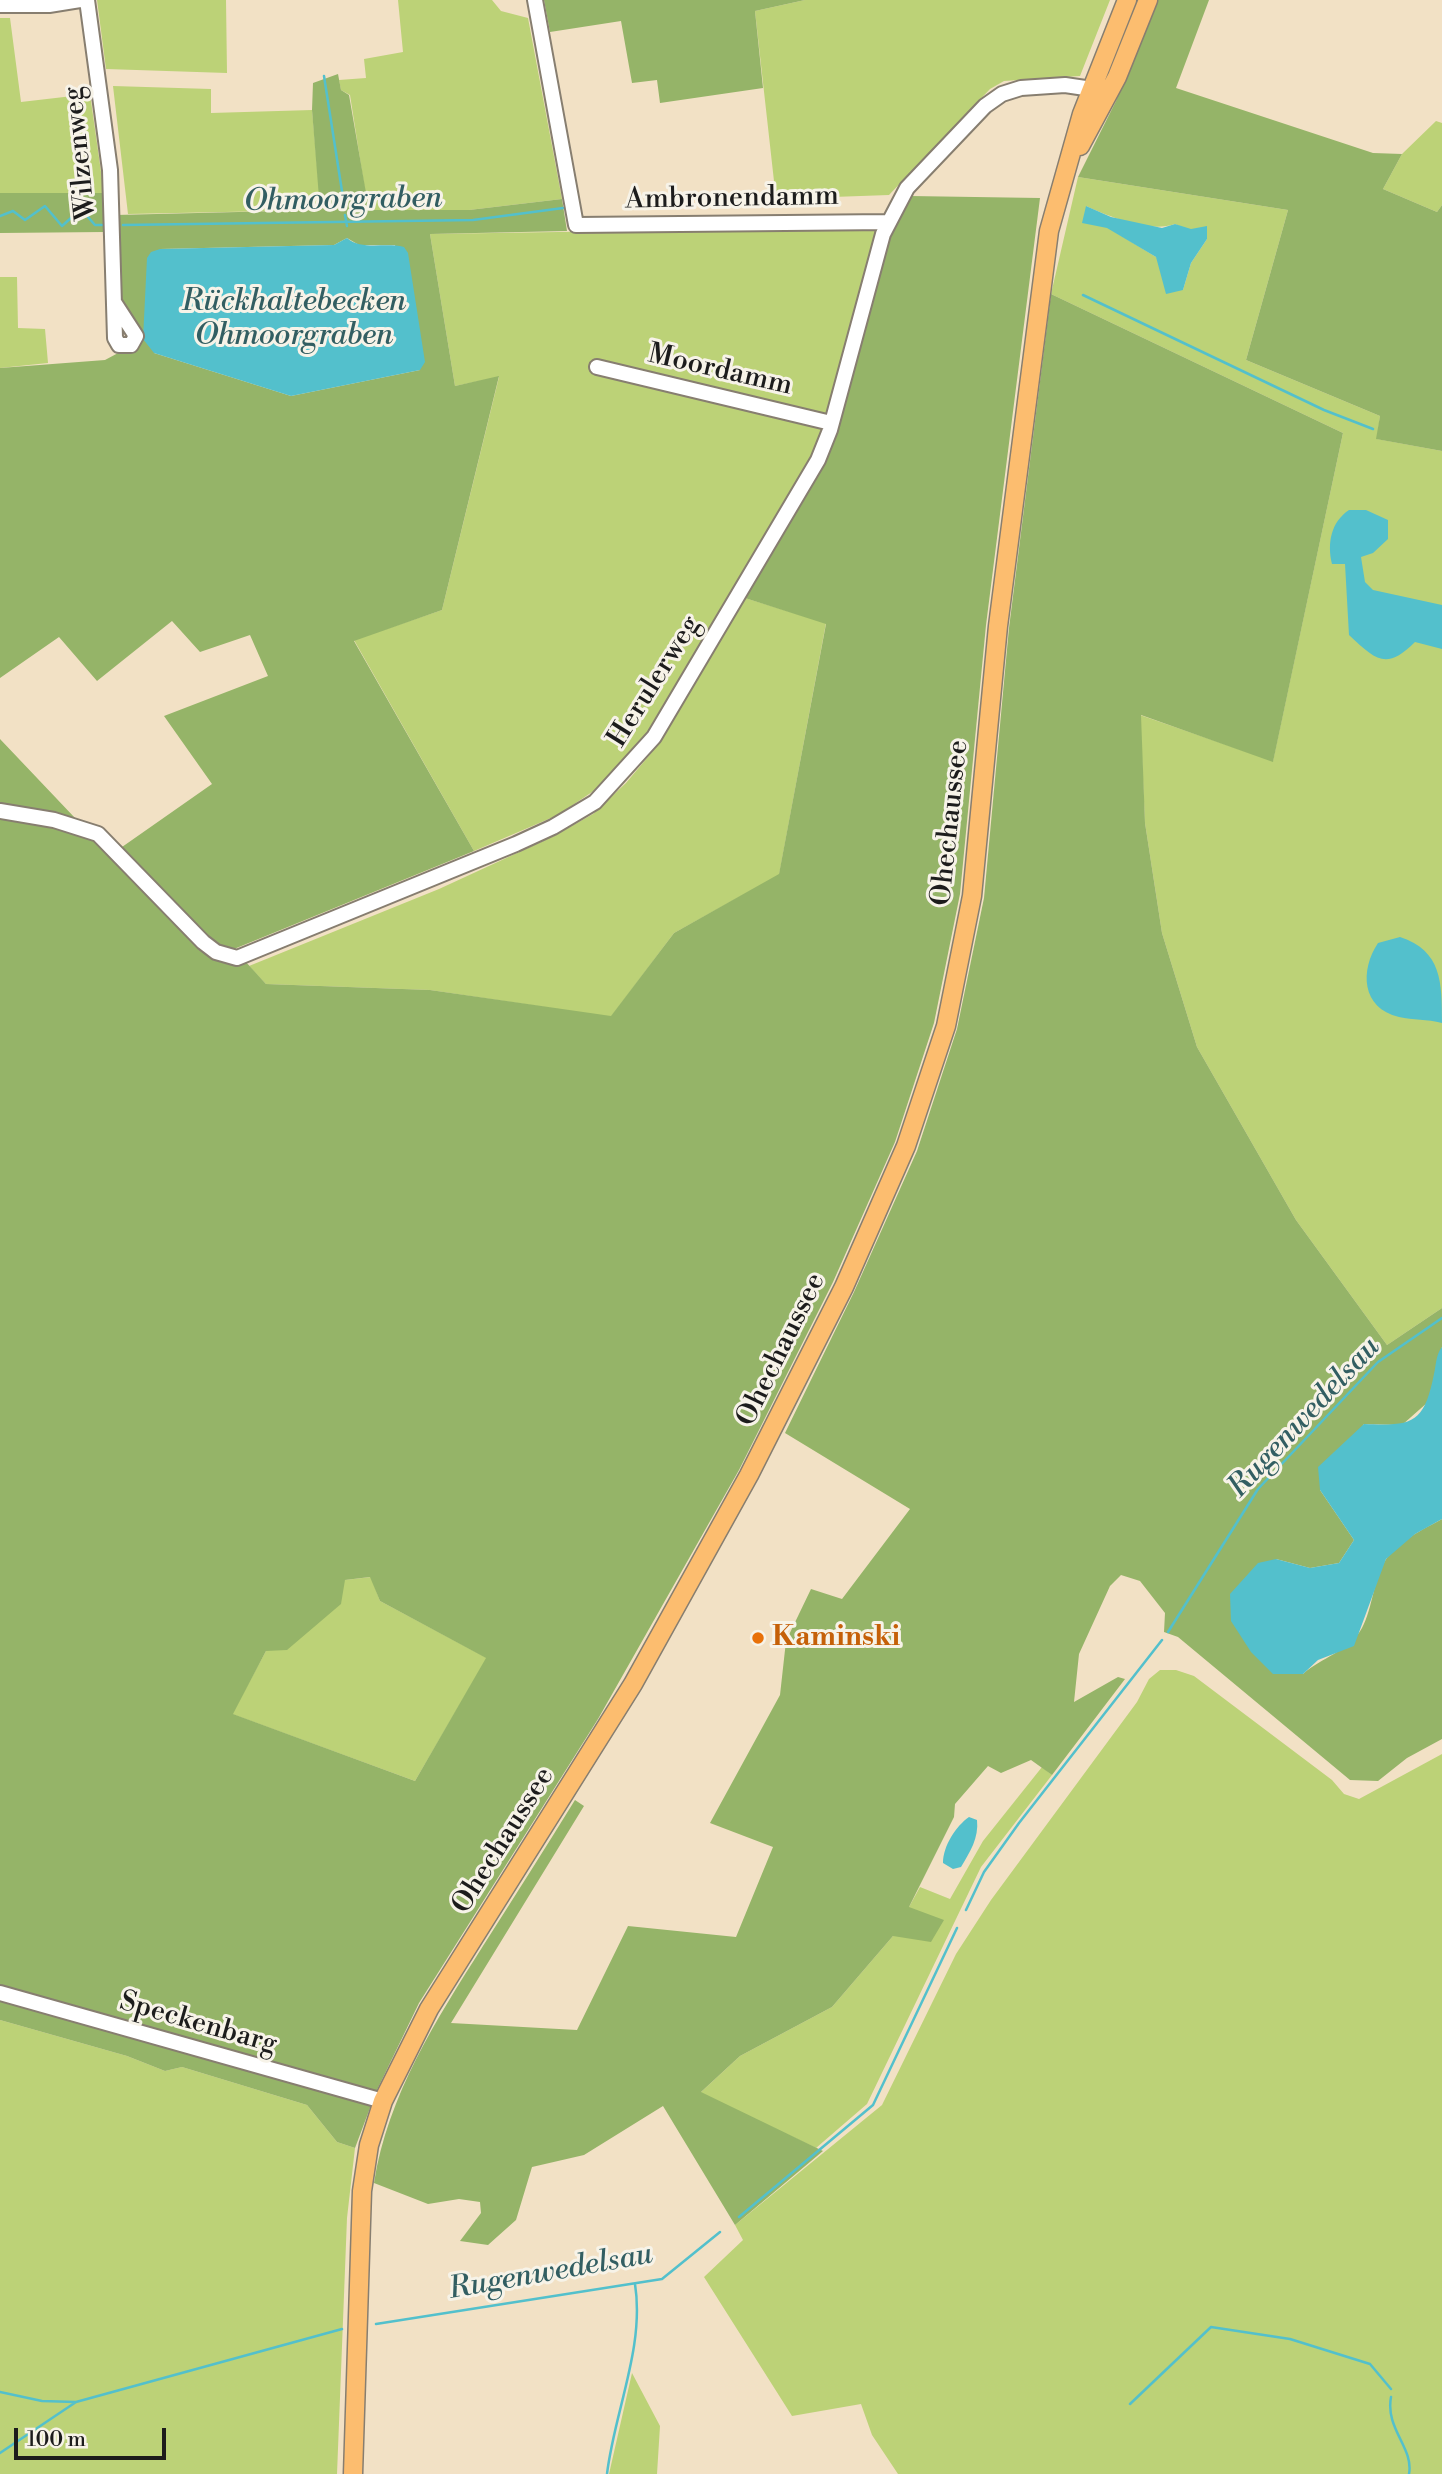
<!DOCTYPE html>
<html>
<head>
<meta charset="utf-8">
<style>
	body { margin:0 }
	#map { position:relative; width:1442px; height:2474px; overflow:hidden; background:#f2e1c5; font-family:"Libre Bodoni",serif }
	canvas { display:block }
	.scale { position:absolute; left:14px; top:2428px; width:152px; height:32px; box-sizing:border-box; border:4px solid #1c1c1c; border-top:0; padding-left:9px; font-size:21px; line-height:24px; white-space:nowrap; color:#1c1c1c; -webkit-text-stroke:5px #f7f3e8; paint-order:stroke }
</style>
</head>
<body>
<div id="map">
<canvas width="1442" height="2474"></canvas>
<div class="scale">100 m</div>
</div>
<script>
const g = document.querySelector('canvas').getContext('2d');
g.lineJoin = 'round';
function fill(path, color) {
  g.fillStyle = color;
  g.fill(path, 'evenodd');
}
function stroke(path, color, width, dash) {
  g.strokeStyle = color;
  g.lineWidth = width;
  g.lineCap = dash ? 'butt' : 'round';
  g.setLineDash(dash || []);
  g.stroke(path);
}
function drawText(font, color, halo, rows, align = 'center') {
  g.font = font + ' "Libre Bodoni",serif';
  g.lineWidth = 6;
  g.setLineDash([]);
  g.textBaseline = 'middle';
  g.strokeStyle = halo;
  g.fillStyle = color;
  for (const [text, x, y, turn = 0] of rows) {
    g.save();
    g.translate(x, y);
    g.rotate((+turn || 0) * Math.PI / 180);
    g.textAlign = isNaN(turn) ? turn : align;
    if (halo) g.strokeText(text, 0, 0);
    g.fillText(text, 0, 0);
    g.restore();
  }
}
const green = new Path2D(`
	M97,0h129l1,73 -121,-4z
	M398,0h94l9,11 27,7 34,181 -93,11h-101l-18,-115 -9,-5 -2,-10 27,-2 -2,-19 39,-7z
	M805,0h305l-30,76 -76,5 -14,8 -101,106 -113,4 -21,-188z
	M0,18h10l11,84 69,-8 14,99h-104z
	M113,86l98,3v24l101,-3 9,100 -193,4z
	M1436,121l6,2v82l-5,7 -54,-23 19,-35z
	M1078,177l210,33 -42,150 134,56 -3,23 65,12v857l-55,37 -91,-125 -99,-173 -35,-114 -17,-110 -5,-108 133,46 70,-328 -292,-139zM1086,206c25,11 62,27 89,18l32,15 -16,24 -8,27 -27,-33 -49,-30z
	M879,227l-54,200 -20,46 -175,288 -38,31 -34,23 -84,36 -120,-211 88,-30 57,-233 -44,9 -25,-152z
	M0,277h17l1,51 27,1 3,34 -48,5z
	M745,598l81,25 -47,252 -105,58 -63,84 -181,-27 -164,-6 -17,-18 190,-77 115,-53 39,-22 33,-31 26,-31z
	M371,1577l9,24 107,57 -72,123 -183,-67 34,-63 79,-71z
	M1160,1670h16l18,6 138,104 12,14 15,5 83,-45v720h-544l-26,-39 -11,-31 -69,12 -88,-139 39,-37 -8,-15 147,-120 74,-151 35,-54 146,-198 12,-23z
	M1042,1767l10,8 -71,92 -114,237 -51,44 -116,-55 40,-37 92,-49 61,-71 27,-49 30,12 33,-58z
	M0,2020l127,36 38,15 17,-4 125,38 30,37 18,6 -8,70 -10,256h-337z
	M632,2373l28,53 -3,48h-48z`);
const forest = new Path2D(`
	M544,0h261l-50,11 8,77 -103,15 -3,-23 -25,3 -11,-62 -71,11z
	M1157,0h52l-33,88 197,65 29,1 -19,35 54,23 5,-7v246l-66,-12 4,-23 -134,-56 42,-150 -210,-33 38,-76z
	M338,74l3,16 8,5 20,115h100l93,-11 5,32 -137,3 25,152 44,-10 -57,234 -88,31 120,210 -240,98 32,35 164,6 181,26 63,-83 105,-59 47,-250 -81,-26 89,-167 58,-203 18,-32 130,2 -54,427 -26,269 -26,129 -39,119 -62,140 -94,188 -141,249 -179,284 -43,89 -21,56 -18,-6 -30,-37 -125,-38 -17,4 -38,-15 -127,-36v-1281l75,79 47,29 90,-63 -48,-68 104,-40 -18,-41 -50,17 -28,-31 -75,60 -38,-44 -59,41v-310l105,-8 15,-8 14,-2 -14,-49 -4,-86 204,-5 -8,-100 1,-27zM347,238l12,7h36l25,125 -129,26 -137,-43 6,-104 174,-4zM370,1577l10,24 106,57 -71,123 -182,-67 33,-63 21,-1 54,-46 4,-24z
	M0,193h104v39l-104,1z
	M1051,294l292,139 -70,329 -132,-47 4,108 17,110 35,114 99,173 91,125 55,-37v39l-14,55 -26,23 -38,-1 -44,66 34,50 -15,23 -29,5 -34,-9 27,115c18,-16 46,-23 59,-46 11,-21 11,-47 23,-67 11,-19 39,-32 57,-42v220l-35,19 -29,23 -28,-1 -172,-143 -14,-5 1,-19 -25,-32 -19,-6 -11,11 -31,68 -5,48 44,-25 7,2 -73,96 -21,-15 -30,13 -13,-7 -33,38 -1,13 -45,90 35,13 -13,22 -38,-6 -61,71 -92,49 -39,36 122,59 -88,74 -72,-119 -79,49 -52,12 -16,53 -28,25 -28,-4 21,-28 -1,-11 -21,-3 -31,5 -54,-21c14,-88 62,-163 109,-237 31,-49 62,-97 92,-146l9,6 -133,217 126,7 51,-104 108,11 37,-90 -63,-24 70,-128 6,-54 25,-52 31,10 68,-90 -125,-76 69,-141 63,-141 40,-122 27,-131 25,-270z`);
const water = new Path2D(`
	M1086,206l25,11 51,11 13,-4 16,5 16,-3v13l-16,24 -8,27 -17,4 -10,-37 -49,-29 -25,-5z
	M347,238c15,13 38,4 57,9l4,6 17,109 -5,8 -129,26 -137,-43 -11,-14 4,-81 4,-6 9,-3 174,-4z
	M1349,510h17l22,10v19l-15,14 -12,4 4,25 8,8 69,15v44l-27,-7c-29,29 -39,18 -66,-7l-4,-71h-13c-5,-21 -1,-42 17,-54z
	M1400,937c42,14 42,45 42,86 -15,-4 -29,-3 -43,-6 -38,-9 -39,-47 -21,-74z
	M1442,1347v172l-27,15 -29,25 -32,87 -36,14 -15,14h-30l-22,-22 -20,-31 -1,-27 28,-31 18,-4 34,9 29,-5 15,-23 -34,-50 -2,-23 46,-43c49,2 60,0 70,-50 2,-9 2,-20 8,-27z
	M969,1817l8,3c2,18 -7,32 -16,47l-8,2 -10,-6c0,-17 13,-37 26,-46z`);
const stream = new Path2D(`
	M324,76l20,128
	M345,215l2,11
	M0,216l13,-5 12,9 20,-14 17,20 19,-17 14,16h7
	M123,225l350,-5 90,-12
	M1083,295l241,115 49,19
	M1168,1632l90,-143 120,-127 64,-44
	M966,1910l18,-38 35,-49 143,-183
	M739,2217l134,-112 84,-177
	M376,2324l286,-45 58,-47
	M0,2392l42,9 34,1 266,-73
	M1391,2397c-6,32 23,51 18,77
	M1130,2404l81,-77 79,12 80,25 21,25
	M0,2453l76,-51
	M607,2474c7,-61 38,-127 28,-190`);
const minor = new Path2D(`
	M87,0l23,170 5,168 4,7h12l5,-9 -22,-34
	M535,0l41,225 313,-3
	M0,5h49l31,-5
	M597,367l234,56
	M0,811l54,9 44,14 105,108 13,10 21,6 279,-114 37,-17 42,-25 59,-65 164,-277 12,-30 53,-196 24,-46 78,-82 17,-12 19,-6 44,-3 27,4 9,-2
	M0,1993l383,108`);
const major = new Path2D(`
	M1080,146l37,-69 31,-77
	M353,2474l9,-283 7,-46 14,-44 46,-92 204,-325 116,-209 95,-188 62,-141 40,-120 26,-130 26,-270 51,-395 33,-117 45,-114`);
const markers = [
	[758,1638,7,"#e8710a"]
];
const streetNames = [
	["Wilzenweg",81,153,-96],
	["Ambronendamm",732,199,-1],
	["Moordamm",720,371,13],
	["Herulerweg",655,682,-58],
	["Ohechaussee",951,823,-84],
	["Ohechaussee",782,1350,-64],
	["Ohechaussee",504,1841,-58],
	["Speckenbarg",198,2024,16]
];
const foodNames = [
	["Kaminski",772,1638]
];
const waterNames = [
	["Ohmoorgraben",343,201,-1],
	["Rückhaltebecken",294,303],
	["Ohmoorgraben",294,337],
	["Rugenwedelsau",1305,1418,-47],
	["Rugenwedelsau",551,2273,-10]
];
fill(green, '#bcd277');
fill(forest, '#95b468');
fill(water, '#53c0cc');
stroke(stream, '#53c0cc', 2.5);
stroke(minor, '#877e70', 18);
stroke(major, '#877e70', 21);
stroke(minor, '#fff', 14);
stroke(major, '#fcbd6f', 18);
for (const [x, y, r, color] of markers) {
  const dot = new Path2D();
  dot.arc(x, y, r, 0, 2 * Math.PI);
  g.fillStyle = color;
  g.fill(dot);
  stroke(dot, '#f7f3e8', 2.5);
}
drawText('28px', '#1c1c1c', '#f7f3e8', streetNames);
drawText('bold 28px', '#c56008', '#f7f3e8', foodNames, 'left');
drawText('italic 30px', '#325e62', '#f7f3e8', waterNames);
</script>
</body>
</html>
